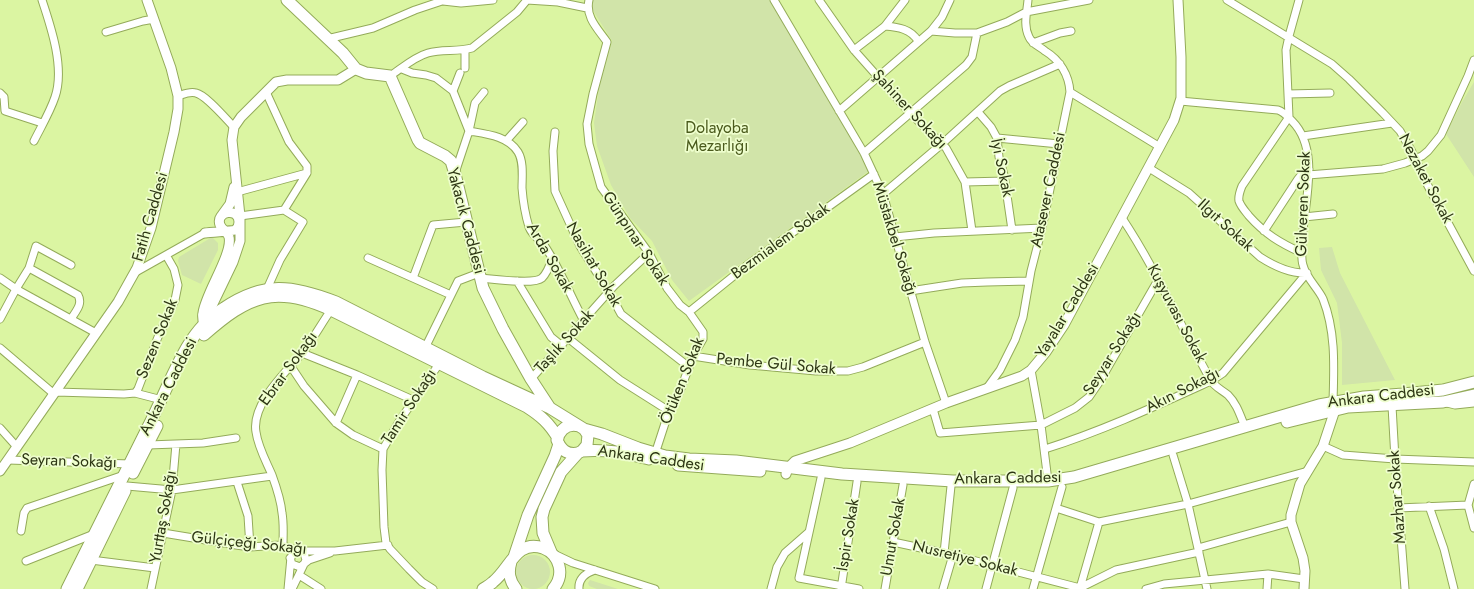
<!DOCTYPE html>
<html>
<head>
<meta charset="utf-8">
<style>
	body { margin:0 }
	canvas { display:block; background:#dbf5a2 }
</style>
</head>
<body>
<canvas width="1474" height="589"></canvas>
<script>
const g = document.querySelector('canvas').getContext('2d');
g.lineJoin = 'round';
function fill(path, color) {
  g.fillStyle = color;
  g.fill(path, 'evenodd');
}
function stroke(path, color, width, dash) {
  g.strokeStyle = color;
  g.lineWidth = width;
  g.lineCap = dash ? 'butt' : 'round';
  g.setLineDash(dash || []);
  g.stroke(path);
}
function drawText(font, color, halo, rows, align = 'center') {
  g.font = font + ' Jost,sans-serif';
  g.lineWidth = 3.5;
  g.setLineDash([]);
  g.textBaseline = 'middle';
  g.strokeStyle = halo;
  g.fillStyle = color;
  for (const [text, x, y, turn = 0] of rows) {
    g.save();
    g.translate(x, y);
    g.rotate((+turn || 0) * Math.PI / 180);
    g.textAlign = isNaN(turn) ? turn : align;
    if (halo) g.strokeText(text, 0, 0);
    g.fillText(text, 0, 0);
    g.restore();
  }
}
const green = new Path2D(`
	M593,0h178l78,134 20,37 -180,130 -17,-21 -20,-39 -22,-23 -19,-33 -14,-39 -3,-23 5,-35 13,-47 -20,-32z
	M1474,82v95l-28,-43 16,-32z
	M212,237l6,6v7l-17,34 -19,-9 -4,-14 1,-4z
	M1332,247l8,26 55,107 -53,5v-42l-5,-40 -16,-33 -2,-22z
	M516 572a17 17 0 1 1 34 0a17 17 0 1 1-34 0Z
	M590,580l28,9h-21l-8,-3 -1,-3z`);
const minor = new Path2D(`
	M527,0l31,2 29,6
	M589,0c-4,17 9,29 18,42l-14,52 -6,30 2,20 12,43 48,66 18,35 13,17 9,7 14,20v7l-10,17 -13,35 -11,20 -14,43
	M774,0l90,153 19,41 42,148 21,61
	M819,0l35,50 56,63 36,35 19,34 7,49
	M1227,0l105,64 17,15 34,34 17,18 11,19 16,34 47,87
	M1299,0l-10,36 -3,14 3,67 -47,69c-2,5 -4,10 -3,15 2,6 7,11 10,15 16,18 31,27 53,37
	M443,1l18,2 32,-3
	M885,26c13,1 26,3 33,15
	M931,31l24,2h22l30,-11 19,-10 63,-12
	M106,32l37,-11 11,-2
	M327,39l46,-11 42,-18 30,-10
	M1033,43l27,-10 11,-2
	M465,50v18
	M854,50l31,-24 20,-26
	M402,69l10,4 14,2 10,3 17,13 16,40 -14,42
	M390,76c12,-8 24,-19 38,-23 14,-4 29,-1 44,-5l45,-36 10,-12
	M453,91l7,-18
	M484,92l-9,11 -6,28c17,3 39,5 49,21 6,10 4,25 4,36 1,13 3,26 7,39 3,9 12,13 17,21 15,23 25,49 38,73
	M1070,92l90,55
	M0,93l4,4 1,14 37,12
	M1288,94l42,-1
	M178,96c6,-2 12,-5 18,-3 10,2 30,26 38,34
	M1180,101l98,9c6,2 9,6 14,11 30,30 11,85 10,123 0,7 -1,15 1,21 3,13 15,23 20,34 13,33 11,68 10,103
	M839,111l92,-80 11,-14 8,-17
	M978,112l13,15 6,11 2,19 5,18 8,55
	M555,132l-2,19 2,40 25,55 29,46 12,22 68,53
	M1303,136l89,-13
	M997,138l62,6
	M34,141c7,-14 16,-29 21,-44 10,-29 -4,-70 -13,-97
	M506,141l17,-19
	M864,153l102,-88 6,-8 5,-24
	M1149,168l40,25 71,64c14,9 30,17 47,16
	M1308,175l75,-6 22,-6 17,-7 6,-5 13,-16 27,-59 6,-16
	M965,182l40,-1
	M237,192l70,-19v-7l-18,-24 -23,-50
	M883,194l60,-51 57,-52 9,-5 51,-22
	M284,210l23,-37
	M240,216l44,-6 19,12 -23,38 -13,29
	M1304,217l29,-3
	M1122,218c34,51 58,107 88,161 3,7 12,11 18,16 9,9 12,20 17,32
	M1264,231l34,-52 4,-5 7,-5
	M895,237l39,-4 108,-5
	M368,258l83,37
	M29,268l49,27c5,9 -2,16 -7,24
	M134,273l71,-40
	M0,278l16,11 80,44
	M413,278l20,-53 33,-3
	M480,278c12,1 54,7 62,0 5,-5 8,-13 10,-19
	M517,281l34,56 11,9
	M910,291l52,-8 25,-1 42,-1
	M689,312l57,-46 128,-92
	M0,319l16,-30 13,-21 7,-22 35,19
	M568,338l52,42 49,31
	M0,348l54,46
	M425,348l33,-67 21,-8
	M302,353l55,22 56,25
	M693,356l57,9 66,6h32l15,-4 62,-25
	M290,365l14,21 32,37 17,12 30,14
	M1031,370l10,55 7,56
	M531,379l83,-93 35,-33
	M987,388l13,-18 15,-30 8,-23 8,-46 11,-43 28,-136c-1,-17 -10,-32 -25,-41 -6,-5 -13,-7 -16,-14 -6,-12 -2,-25 -1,-37
	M56,392l68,2 11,-1 3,-4 20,-52 17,-37 3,-15 -4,-16 -8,-14
	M135,393l27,7
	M1447,403l8,2 19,-2
	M1392,406l3,53 10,130
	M933,409l7,24 101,-8 34,-17 14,-11 11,-16 58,-101
	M336,423l21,-48
	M0,428l17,19
	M148,445l55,-2 33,-5
	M1323,446l20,9 52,4 79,3
	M1045,449c57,-18 111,-43 166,-68l12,-8 84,-100
	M8,460l122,4
	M821,478l-22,100 60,11
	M237,482l11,34 2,31
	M127,486l45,4 100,-14
	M1468,505l6,23
	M1429,506l15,43 10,40
	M1056,508l43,14
	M1398,508l70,-3 6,-21
	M21,531l3,-18 3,-5 97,-33
	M163,533l73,12 14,2 30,-2 20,6h35l53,-6
	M893,542l56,12 131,34 19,-66 89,-18 -15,-49
	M283,546c0,-11 1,-22 -1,-33 -1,-12 -6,-27 -10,-38 -6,-14 -14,-28 -16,-43 -5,-28 30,-60 46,-79 11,-13 19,-29 29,-43
	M1198,548l93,-26
	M944,553l7,-67
	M554,554l19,9 82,26
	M290,558l2,6 8,3 9,-7 21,-7
	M91,560l64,8
	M26,561l68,-27
	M299,575l22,14
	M1080,588l36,-18 83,-18
	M151,589l21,-99 4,-46
	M288,589l3,-32 4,-5 5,-1 4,2 2,7 -14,29
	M433,589l-11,-7 -13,-13 -19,-20 -4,-6 -2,-16 -2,-57 1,-21 17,-29 39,-56
	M579,589c-1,-11 7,-16 16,-19
	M771,589l6,-22 8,-14 24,-21
	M841,589l16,-107
	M885,589l18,-104
	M943,589l10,-34
	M986,589l27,-101
	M1033,589l29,-102
	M1146,589l18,-5 104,-10 36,5
	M1207,589l-19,-85 120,-33
	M1267,589l1,-15`);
const tertiary = new Path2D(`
	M222,215l8,-11 4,-17
	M205,233c6,-1 28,-2 30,-3 3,-2 4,-5 4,-8 0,-15 -24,-11 -19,3 2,5 8,7 9,12 4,17 -24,57 -26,76 -1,3 0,8 1,12l8,3 -3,-16 24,-50 7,-21v-25l-8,-76 2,-13 7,-10 35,-35 11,-2h51l18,-11
	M0,471l118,-169 19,-34 14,-40 23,-96 4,-23v-13l-7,-28 -24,-68
	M786,474l2,-6 7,-7 55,-18 96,-40 76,-27 9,-6 15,-18 18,-27 110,-205 7,-22v-41l-3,-57
	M1304,589l1,-18 -2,-13 -12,-36v-7l9,-31 23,-38 12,-36 -1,-4`);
const primary = new Path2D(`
	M287,0l56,53 13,16 10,4 24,3 28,64 2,3 25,13 6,5 4,13 28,114 20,41 28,50 19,29
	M204,335c44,-39 71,-51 127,-25l196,97c14,9 22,16 31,31
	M1287,422l61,-15 95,-5 31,-7
	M584,429l18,5 36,14 27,8 24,3 47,2 106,13 111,7h95l26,-4 245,-72 45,-8 39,-3 40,-4 31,-8
	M582,451c25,-2 44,2 67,8
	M578,453c-11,2 -17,-3 -21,-13 3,-11 10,-17 22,-14
	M678,465l82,6
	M133,473l24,-47
	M514,557l14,-42 27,-59 4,-12
	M511,562c-3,10 -2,18 5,27
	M67,589c27,-53 53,-107 80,-160 14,-27 25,-56 40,-82 9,-15 22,-30 37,-39 40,-27 68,-23 112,-6l147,75 67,31 34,21 4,6 -1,10 -5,6 -4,2 -17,19 -17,37 -2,8 1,16 8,19
	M77,589l48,-98
	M483,589c3,-2 7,-4 10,-7 17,-13 23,-43 50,-34 8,3 14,10 16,18 2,8 0,16 -6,23`);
const streetNames = [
	["Şahiner Sokağı",909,110,47],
	["İyi Sokak",1001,168,78],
	["Nezaket Sokak",1425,179,62],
	["Atasever Caddesi",1049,190,-78],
	["Gülveren Sokak",1304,204,-88],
	["Fatih Caddesi",151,217,-74],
	["Yakacık Caddesi",465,221,75],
	["Ilgıt Sokak",1225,226,42],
	["Günpınar Sokak",635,239,57],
	["Müstakbel Sokağı",894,239,73],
	["Bezmialem Sokak",781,242,-36],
	["Arda Sokak",549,258,60],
	["Nasihat Sokak",593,265,60],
	["Yayalar Caddesi",1068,311,-59],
	["Kuşyuvası Sokak",1176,314,62],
	["Sezen Sokak",158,339,-68],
	["Taşlık Sokak",565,342,-48],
	["Seyyar Sokağı",1113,354,-58],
	["Pembe Gül Sokak",776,365,5],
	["Ebrar Sokağı",289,369,-54],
	["Ötüken Sokak",683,381,-68],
	["Ankara Caddesi",169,387,-63],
	["Akın Sokağı",1183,391,-27],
	["Ankara Caddesi",1381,397,-7],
	["Tamir Sokağı",410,407,-57],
	["Ankara Caddesi",651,459,8],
	["Seyran Sokağı",69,462,2],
	["Ankara Caddesi",1008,479,-1],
	["Mazhar Sokak",1398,497,-94],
	["Yurttaş Sokağı",164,517,-80],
	["İspir Sokak",849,535,-81],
	["Umut Sokak",894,537,-80],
	["Gülçiçeği Sokağı",249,544,6],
	["Nusretiye Sokak",965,559,14]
];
const parkNames = [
	["Dolayoba",717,129],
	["Mezarlığı",717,147]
];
fill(green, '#d1e4a9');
stroke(minor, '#94ab5a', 9);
stroke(tertiary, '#94ab5a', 11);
stroke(primary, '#94ab5a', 13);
stroke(minor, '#fff', 7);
stroke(tertiary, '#fff', 9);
stroke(primary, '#fff', 11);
drawText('16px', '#2d3614', '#eefecd', streetNames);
drawText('16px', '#4a5a1c', '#eefecd', parkNames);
</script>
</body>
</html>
